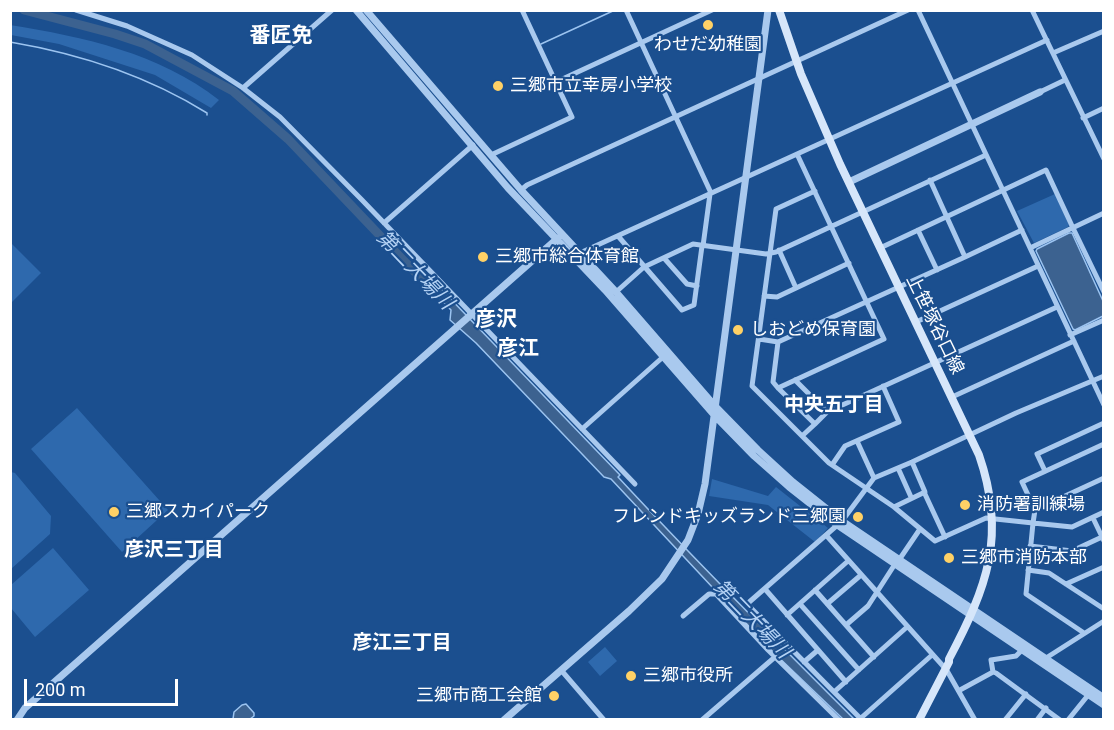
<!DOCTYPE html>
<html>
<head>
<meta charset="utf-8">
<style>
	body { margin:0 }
	#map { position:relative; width:1114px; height:730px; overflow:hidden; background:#1b4f8f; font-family:Roboto,sans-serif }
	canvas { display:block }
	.frame { position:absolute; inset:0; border:12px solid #fff; pointer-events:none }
	.scale { position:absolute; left:24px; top:679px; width:154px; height:27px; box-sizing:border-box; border:3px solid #fff; border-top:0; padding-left:8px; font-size:18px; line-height:21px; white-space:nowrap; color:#fff; -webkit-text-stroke:4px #1b4f8f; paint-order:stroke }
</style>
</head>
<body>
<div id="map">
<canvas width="1114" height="730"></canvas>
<div class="frame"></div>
<div class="scale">200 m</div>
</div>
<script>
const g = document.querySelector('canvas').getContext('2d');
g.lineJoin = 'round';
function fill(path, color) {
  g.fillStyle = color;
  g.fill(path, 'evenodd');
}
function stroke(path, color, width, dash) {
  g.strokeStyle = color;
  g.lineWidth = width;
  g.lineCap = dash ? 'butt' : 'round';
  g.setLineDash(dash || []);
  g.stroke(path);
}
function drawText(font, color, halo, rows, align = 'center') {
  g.font = font + ' Roboto,"Noto Sans JP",sans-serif';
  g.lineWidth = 4.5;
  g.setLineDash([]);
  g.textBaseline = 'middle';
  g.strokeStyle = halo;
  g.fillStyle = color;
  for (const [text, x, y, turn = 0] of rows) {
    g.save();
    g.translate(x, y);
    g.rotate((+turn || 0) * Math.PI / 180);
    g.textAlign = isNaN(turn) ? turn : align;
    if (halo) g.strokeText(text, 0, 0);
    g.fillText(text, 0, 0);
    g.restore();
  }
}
const green = new Path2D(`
	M10,25c74,12 149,28 209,75l-8,8 -56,-33 -96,-31 -48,-9z
	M1055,194l14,31 -1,2 -34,16 -17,-32z
	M11,243l30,30 -30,30z
	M77,408l91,102 -46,42 -91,-103z
	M11,472l4,1 36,43 -1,18 -39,35z
	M712,479l56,17 8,-9 52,41 -13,14 -47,-37 -59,-9z
	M53,548l36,42 -54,47 -24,-29v-23z
	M605,647l12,14 -17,15 -12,-14z`);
const water = new Path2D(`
	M1069,233h3l31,68v15l-28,14 -2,-1 -37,-78 1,-2z
	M435,288l7,2 178,185 -2,2c76,82 156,162 236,242h-11l-70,-67 -162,-173 -7,-2 -128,-134 -26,-23 1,-10 -7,-7h-3l1,-2 -9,-9z
	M246,704l8,9v3l-4,3h-17l1,-7 8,-7z`);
const stream = new Path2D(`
	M10,42c71,12 136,33 197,71v2
	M541,44l74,-34`);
const river = new Path2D(`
	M24,10l91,24 30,10 88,47 55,48 118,124 26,26 10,7`);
const minor = new Path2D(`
	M76,10l51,16 65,29 51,33 37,29 82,83 273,284
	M626,10l85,183
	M918,10l186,395
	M1032,10l72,149
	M1053,53l51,-22
	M556,82l156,-72
	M243,88l89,-78
	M1040,92l25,-12
	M1083,118l21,-10
	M491,155l81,-38 -50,-107
	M930,180l35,77 -187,85 -5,40 5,6 37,36 12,-12 230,-105
	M521,190l6,-5 381,-175
	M815,191l-39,18 -24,177 77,77 65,44 41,34 51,-23 47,5 2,-13 -13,-28 82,-38
	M384,223l89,-78
	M1073,228l31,64
	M918,230l19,40
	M618,236l64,74 12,-5 8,-59
	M703,246l7,-52
	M880,248l166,-78 27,58
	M1030,248l74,-35
	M779,250l17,38
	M580,253l467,-213
	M965,257l57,-27
	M664,258l23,26 10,2
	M616,292l28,-25 49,-23 73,10 10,-2 210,-97
	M764,296l13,1 72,-34
	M916,322l122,-56
	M1070,335l34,-15
	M759,339l19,3
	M795,380l32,32
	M778,388l106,-49 -87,-185
	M952,397l122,-56
	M582,429l81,-72
	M802,436l13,-12
	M857,441l17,37
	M832,465l13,-19 54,-24 -16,-36
	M898,468l13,29
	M1045,471l-8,-17 67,-31
	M924,492l21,45
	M894,507l31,-15 -13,-30
	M1035,510l69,-32
	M1093,518l11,23
	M826,535l117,131
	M1030,546l42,5 30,-14
	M899,560l21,-31
	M1028,570l21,3 55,36
	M1066,584l38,-17
	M765,589l81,93
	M815,590l59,67
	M800,604l59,66
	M827,604l34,-29
	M787,615l61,-54
	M683,616l26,-22h7l52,56 71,70
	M846,625l22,-19 27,-42
	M1084,633l-58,-39 7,-71 39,4 32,-15
	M1046,658l58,-37
	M804,662l14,-12
	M946,669l29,51
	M561,670l43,50
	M993,672l-2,-12 25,-4 6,-6
	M960,690l33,-18 3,1 64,47
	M834,692l-87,-88 95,-83 32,-43 38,-16 104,-49 88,-37
	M861,718l71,-63
	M702,720l73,-63
	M862,720l-28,-28 73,-65
	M1005,720l21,-26
	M1037,720l9,-12
	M1068,720l21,-26`);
const tertiary = new Path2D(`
	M356,10l152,178 97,102 110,126 39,40 35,31 47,37 268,181
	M366,10l155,180 95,102 99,114 43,44 35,32 49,39 262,177
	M849,182l191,-90
	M17,720l8,-12 533,-470
	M504,720l125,-109 33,-32 26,-39 10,-26 7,-30 63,-474`);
const secondary = new Path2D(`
	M779,10l22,64 39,90 139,291c28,81 8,132 -30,204v3l-30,58`);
const markers = [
	[708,25,6,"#ffd166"],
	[498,86,6,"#ffd166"],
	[483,257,6,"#ffd166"],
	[738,330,6,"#ffd166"],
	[965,505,6,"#ffd166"],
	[114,512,6,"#ffd166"],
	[858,517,6,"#ffd166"],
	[949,558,6,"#ffd166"],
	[631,676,6,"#ffd166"],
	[554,696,6,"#ffd166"]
];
const poiNames = [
	["わせだ幼稚園",708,45,"center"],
	["三郷市立幸房小学校",510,86],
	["三郷市総合体育館",495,257],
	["しおどめ保育園",750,330],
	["消防署訓練場",977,505],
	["三郷スカイパーク",126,512],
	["フレンドキッズランド三郷園",846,517,"right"],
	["三郷市消防本部",961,558],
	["三郷市役所",643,676],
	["三郷市商工会館",542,696,"right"]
];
const streetNames = [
	["上笹塚谷口線",934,325,64]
];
const waterNames = [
	["第二大場川",414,271,46],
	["第二大場川",751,620,46]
];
const neighbourhoodNames = [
	["中央五丁目",834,406],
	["彦沢三丁目",174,551],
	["彦江三丁目",402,644]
];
const quarterNames = [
	["番匠免",281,37],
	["彦沢",496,321],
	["彦江",518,350]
];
fill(green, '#2e69ad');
fill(water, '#3c6290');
stroke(water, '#9cc4f0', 1.5);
stroke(stream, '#9cc4f0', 1.5);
stroke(river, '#3c6290', 9);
stroke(minor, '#a9c9ee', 5);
stroke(tertiary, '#a9c9ee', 7);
stroke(secondary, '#d6e6fa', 8);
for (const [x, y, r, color] of markers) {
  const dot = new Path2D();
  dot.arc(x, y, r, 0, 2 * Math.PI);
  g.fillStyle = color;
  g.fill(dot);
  stroke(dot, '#1b4f8f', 2);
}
drawText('18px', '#fff', '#1b4f8f', poiNames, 'left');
drawText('18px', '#fff', '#1b4f8f', streetNames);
drawText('italic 20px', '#b5d3f5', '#1b4f8f', waterNames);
drawText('bold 20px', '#fff', '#1b4f8f', neighbourhoodNames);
drawText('bold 21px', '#fff', '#1b4f8f', quarterNames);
</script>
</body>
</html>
